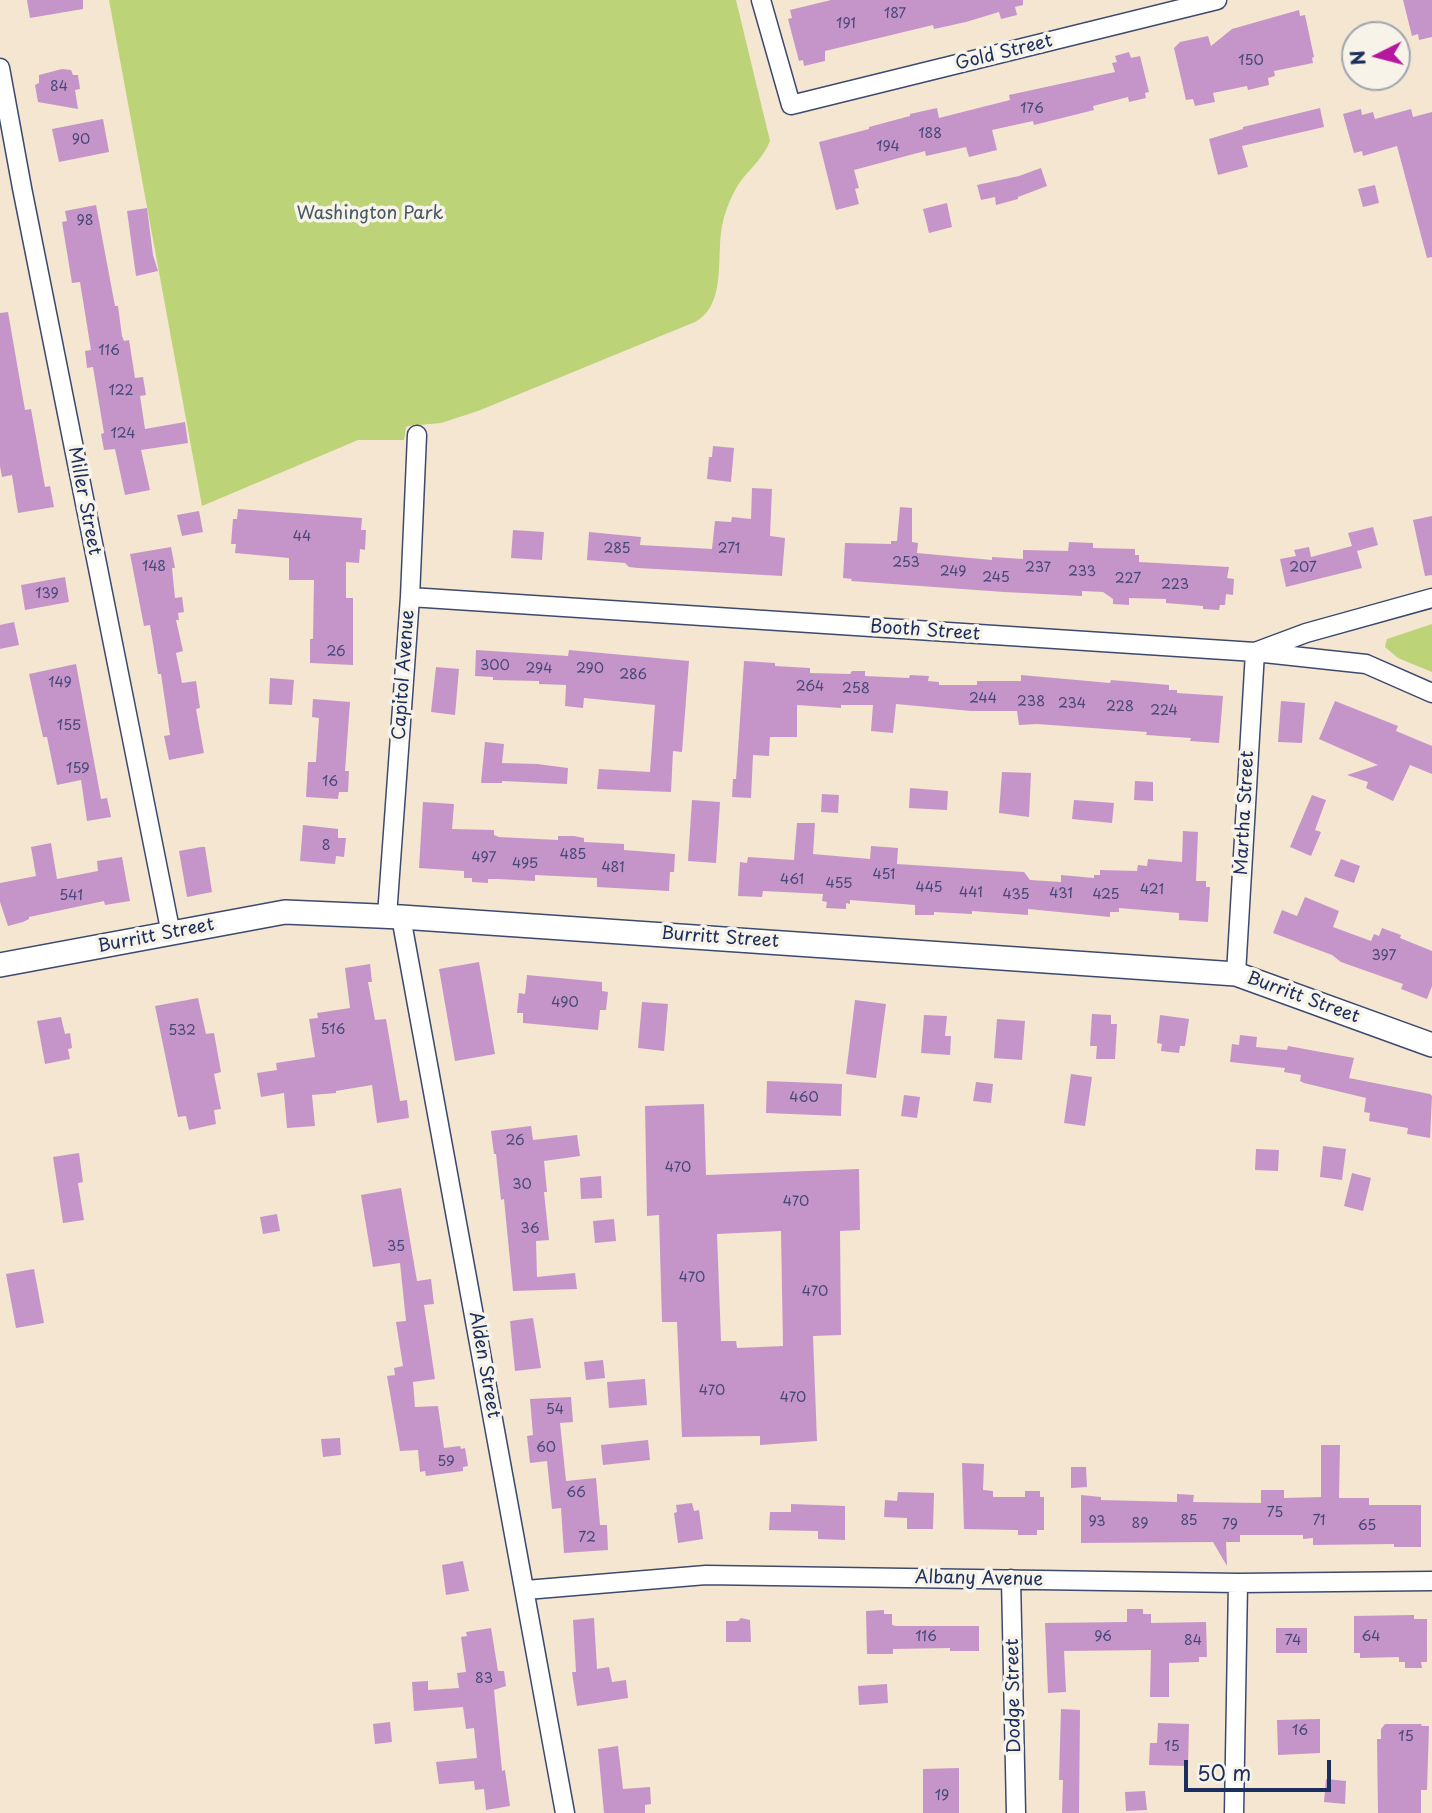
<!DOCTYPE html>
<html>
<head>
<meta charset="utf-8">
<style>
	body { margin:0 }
	#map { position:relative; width:1432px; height:1813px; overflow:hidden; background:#f4e6d1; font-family:"Playpen Sans",sans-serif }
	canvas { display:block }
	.north { position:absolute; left:1341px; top:21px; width:70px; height:70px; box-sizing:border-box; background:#f7f3e8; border:2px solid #9fa5b1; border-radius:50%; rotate:264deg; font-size:19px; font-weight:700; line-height:28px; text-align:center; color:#1b2f5e }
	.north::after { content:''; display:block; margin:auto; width:24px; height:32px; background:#b5179e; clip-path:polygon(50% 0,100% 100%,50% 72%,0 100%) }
	.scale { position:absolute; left:1184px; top:1760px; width:147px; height:32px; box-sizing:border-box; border:4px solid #1b2f5e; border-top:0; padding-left:9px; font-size:21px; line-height:24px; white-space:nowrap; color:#1b2f5e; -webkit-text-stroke:5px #f7f3e8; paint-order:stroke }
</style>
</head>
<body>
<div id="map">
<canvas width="1432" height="1813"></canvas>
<div class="north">N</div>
<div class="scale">50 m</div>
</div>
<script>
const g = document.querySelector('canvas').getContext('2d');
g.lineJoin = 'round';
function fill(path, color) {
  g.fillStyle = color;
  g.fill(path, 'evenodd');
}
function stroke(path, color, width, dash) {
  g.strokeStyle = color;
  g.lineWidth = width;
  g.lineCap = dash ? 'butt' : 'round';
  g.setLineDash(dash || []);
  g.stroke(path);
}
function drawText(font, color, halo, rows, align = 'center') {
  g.font = font + ' "Playpen Sans",sans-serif';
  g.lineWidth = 7;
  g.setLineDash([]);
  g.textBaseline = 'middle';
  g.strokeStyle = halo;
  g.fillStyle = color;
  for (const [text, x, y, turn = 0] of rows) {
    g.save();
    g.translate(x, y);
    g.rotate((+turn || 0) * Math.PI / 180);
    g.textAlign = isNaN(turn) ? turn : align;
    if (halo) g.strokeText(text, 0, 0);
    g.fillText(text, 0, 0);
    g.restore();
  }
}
const green = new Path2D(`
	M109,0h627l34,141c-7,18 -22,29 -32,44 -8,13 -13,27 -16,41 -6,31 5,79 -27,96l-217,89 -37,12 -33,3 -2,1 -2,13h-46l-156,66z
	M1432,624v48l-34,-14 -13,-11 2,-8z`);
const building = new Path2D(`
	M27,0h56v9l-53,9z
	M831,0h192v5l-8,2 2,8 -16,4 -2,-7 -33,10 -32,7 -1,-4 -108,26v10l-21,5 -1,-6 -4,1 -11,-42 4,-1 -2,-8z
	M1403,0h29v37l-13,3 -1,-6 -6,2z
	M1299,10l1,6 5,-1 9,42 -2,1 1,5 -39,8 1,5 -7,2 1,7 -21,5 -1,-4 -34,7 2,9 -20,4 -2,-7 -7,1 -12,-52 6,-6 28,-6 3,10 21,-17z
	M1129,52l2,6 9,-2 9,36 -4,1 1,5 -17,4 -1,-5 -35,9 1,4 -60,15 -1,-4 -41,9 5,20 -28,7 -3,-10 -40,9 -1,-5 -71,19 5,18 -4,1 4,15 -23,6 -17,-68 50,-13v-2l41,-11v-2l27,-6 2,10 71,-18 -1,-5 106,-23 -3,-9 5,-1 -2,-6z
	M62,69l9,1 2,5h5l2,14 -5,1 3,19 -40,-7 -3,-17 4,-2v-8z
	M1320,108l4,19 -82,19 6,21 -30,8 -9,-36 34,-10v-2z
	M1361,109l1,6 11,-3 2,7 36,-10 2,8 19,-5v145l-5,1 -30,-112 -34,10 -1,-5 -8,2 -11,-39z
	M103,119l6,33 -50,10 -7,-33z
	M1041,168l6,18 -29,11v2l-22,6 -1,-8 -14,3 -4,-15 42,-9z
	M1375,185l4,18 -16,4 -5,-18z
	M947,203l5,24 -23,6 -6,-24z
	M96,205l19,101h3l4,30 2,5 5,-1 6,38 8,-1 3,18 -6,1 5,33 40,-7 3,21 -47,7 9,40 -25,5 -10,-46 -11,1 -3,-16 3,-1 -11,-66 -6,1 -2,-17 6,-1 -11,-68 -8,1 -10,-61 5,-1 -2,-10z
	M147,208l6,47 5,16 -22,5 -9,-65z
	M8,312l17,98 6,-1 14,78 5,-1 4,21 -36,6 -6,-38 -10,2 -2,-11v-153z
	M713,446l21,2 -3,34 -24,-3 2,-22h3z
	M752,488l20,1 -2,47 15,2 -3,38 -144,-8 -9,-1 -4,-4 -38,-3 2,-28 52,5 -1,8 72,4 3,-28 16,1 1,-5 19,2z
	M900,507l12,1v34l6,1 -1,10 75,7v-3l31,2v-9l45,1 1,-9 24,1v5l42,1v6h4v7l90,5 -2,11 7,1 -1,16 -7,-1 -1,11h-5l-1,5 -16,-1v-3l-37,-3v-4l-37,-1v7l-16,-1v-5l-10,-7 -21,-1v5l-78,-4 -153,-11 1,-2 -9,-1 2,-35 46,1v-3h6z
	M238,509l124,9 -1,12h5l-1,20 -5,-1 -1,14 -13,-1v36h7v67l-43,-2v-24h3l1,-59h-25v-22l-54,-5 1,-9h-5l2,-25h4z
	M199,511l4,21 -21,4 -5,-21z
	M1432,516v59l-7,1 -12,-56z
	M1373,527l5,18 -21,6 5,17 -76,19 -6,-28 16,-3 -2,-6 15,-3 2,10 41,-11 -4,-13z
	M513,530l31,2 -2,28 -31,-2z
	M171,547l4,21h-3l3,30 7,-1 2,15 -6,1 1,7h-3l7,31 -7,2 6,30 14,-2 4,27 -4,1 8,44 -35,7 -5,-24 6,-1 -9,-61h-3l-8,-49 -6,1 -14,-72z
	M65,577l4,25 -44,8 -4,-25z
	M14,622l5,23 -19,4v-24z
	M476,650l92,6 1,-6 120,11 -7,91 -9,-1 -2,41 -74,-3 2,-20 51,3 5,-67 -71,-7 -1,10 -18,-2 1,-21 -27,-1v-3l-46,-1v-3l-18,-1z
	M744,661l31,2v3l35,2v5l40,1 2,-3h13v5l44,2 1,-3 19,1 -1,5 11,1v3h38v-4h44v-6l89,8 1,-3 58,5v5h8v3l46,3 -4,47 -29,-2 1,-3 -45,-3 1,-3 -110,-8 -18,1 -2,-14h-46l-75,-7 -3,29 -22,-2 2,-26h-32v3l-44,-3v32h-27l-1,19 -16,-1 -2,43 -19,-1 1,-18h3z
	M76,664l25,135 6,-1 4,19 -24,4 -6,-41 -24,5 -10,-48h-4l-14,-63z
	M436,667l23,2 -4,46 -24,-3z
	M270,678l24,2 -2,25 -23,-1z
	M313,699l37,3 -5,69h4l-1,21h-9l-1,7 -32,-2 2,-35h8l3,-44 -7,-1z
	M1281,701l24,2 -3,40 -24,-1z
	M1335,701l63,25 -2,5 36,15v28l-22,-9 -17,36 -27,-13 2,-6 -21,-7 31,-10 -59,-26z
	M485,742l19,2 -2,19 35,1 31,4 -1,16 -65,-3v2h-21z
	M1002,772l29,1 -2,44 -30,-4z
	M1135,781l18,1v19l-19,-1z
	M910,788l38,3 -1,19 -38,-2z
	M822,794l17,1 -1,18 -17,-1z
	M1312,795l14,5 -11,30 6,2 -10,24 -21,-9z
	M692,800l28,2 -4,61 -28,-2z
	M1074,800l40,3 -2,20 -40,-4z
	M423,802l31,2 -2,25 42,1v5l5,2 59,3v-4h16l10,2v4l40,2v6l51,4 -1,18h-4l-1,19 -72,-4v-9l-62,-3v6l-37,-2h-10v4l-16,-1v-4h-8v-7l-45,-3z
	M797,823h18l-2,31 57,5 1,-13 27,2 -1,16 127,8 6,8 31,2v-7l33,3v-3h6v-5l37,1 1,-6 9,1 1,-7 34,3 1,-31 15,1 -2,49h10v6h4l-2,35 -29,-2v-7l-60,-5v4h-9v5l-82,-8v6l-56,-4v3l-38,-2v3h-19v-10l-65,-5v4l-4,-1v6l-20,-1 1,-6 -5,-1 1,-7 -60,-3 -1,6 -24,-1 2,-34 7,1 1,-6 46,3z
	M303,825l35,4v9h8l-2,19 -8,-1 -1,8 -35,-3z
	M51,843l6,36 41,-8 -1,-10 25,-4 8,44 -25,4 -1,-4 -75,16v2l-6,3 -15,4 -8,-24v-19l36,-7 -5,-29z
	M201,847h4l7,45 -25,5 -8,-46z
	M1341,859l19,7 -6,17 -20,-7z
	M1305,897l34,14 -6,16 38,14 3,-7 5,2 3,-8 19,7 -1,3 32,13v35l-5,13 -26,-10 2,-5 -62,-22 -9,-7 -59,-22 9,-23 15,6z
	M479,962l16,92 -40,7 -16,-92z
	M370,964l2,18h-4l7,38 11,-1 14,82 7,-1 2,18 -32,5 -5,-38 -36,6v2l-24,2 3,31 -28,2 -3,-35 -23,4 -4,-24 20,-3 -1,-7 39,-6 -6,-38 9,-1 -1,-5 33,-5 -5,-40z
	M527,975l75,7v9l6,1 -2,18h-6l-2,20 -75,-7v-10h-6l2,-20 6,1z
	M198,998l8,36 8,-1 7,39 -7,2 7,35 -7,1 2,14 -27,6 -3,-14 -8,1 -23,-111z
	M855,1000l31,4 -10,74 -30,-4z
	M642,1002l26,2 -4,47 -26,-3z
	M1092,1014l19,1v9h6l-2,35h-19l1,-13h-7z
	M924,1015l23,1 -2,20h6l-1,19 -29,-2z
	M1160,1015l29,4 -4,27h-5l-1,7 -18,-2 1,-7 -5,-1z
	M61,1017l4,17 5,-1 2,15 -4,1 2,10 -25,5 -8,-43z
	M997,1019l28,2 -3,39 -28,-2z
	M1240,1035l17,2 -1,10 31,3 1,-4 66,12 -5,20 81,16 2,2 -2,42 -23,-4 1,-6 -39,-7 1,-8 -6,-1 2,-14 -62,-15 -4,-2 1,-6 -17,-3 1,-4 -55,-6 2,-18 7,1z
	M1071,1074l21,3 -7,49 -21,-3z
	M767,1081l75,3 -1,32 -75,-3z
	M976,1082l17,2 -2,19 -18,-2z
	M904,1095l16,2 -3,21 -16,-2z
	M704,1104l2,71 153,-6 1,61 -20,1 1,104 -28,1 4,105 -57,4v-9l-78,1 -5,-115h-15l-3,-107 -12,1 -2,-110zM781,1231l2,115 -46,2 -1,-7h-15l-4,-107z
	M531,1126l2,14 44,-5 3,21 -36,5 3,31h-3l5,48 -13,1 1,36 38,-4 2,16 -64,2 -9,-92 -3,1 -5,-46h-2l-3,-23z
	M1323,1146l23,3 -4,31 -22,-3z
	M1256,1149l23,1 -1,21 -23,-1z
	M79,1153l4,29 -5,1 6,37 -21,3 -10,-66z
	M1352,1173l19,5 -8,33 -19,-5z
	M601,1176l1,22 -21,1 -1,-21z
	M401,1188l16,93 14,-2 3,25 -10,1 11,74 -22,3 2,25 23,-1 6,42 16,-2 1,3 4,-1 3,18 -5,1v4l-37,5 -1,-5 -5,1 -2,-22 -18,1 -13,-75 8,-1 -1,-7 9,-2 -7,-44 10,-1 -6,-58 -27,4 -12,-72z
	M277,1214l3,17 -17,3 -3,-17z
	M614,1219l2,22 -21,2 -2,-22z
	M34,1269l10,54 -28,5 -10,-54z
	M533,1318l8,50 -26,3 -5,-50z
	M603,1360l2,18 -19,2 -2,-18z
	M645,1379l2,26 -38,3 -2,-26z
	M571,1397l2,25 -13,1 6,58 30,-3 4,47h7l1,25 -44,3 -3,-45 -9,1 -5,-48 -17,2 -3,-27 6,-1 -3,-36z
	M340,1438l1,17 -18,2 -2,-18z
	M648,1440l2,20 -47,5 -2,-20z
	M1321,1445h19l-1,53h30v7h52v42h-27v-3l-81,1v-7l-10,1v-4h-63v7h-14l1,24 -14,-24 -132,1v-48l20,2v3l76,2v-8l17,1 -1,7 68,1v-13h23v8l37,-1z
	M962,1463l22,1 -1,26 10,1v6h32v-6h15v6h4v33h-7v5h-19v-5l-54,-1z
	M1071,1467h15l1,20 -16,1z
	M898,1492l36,1 -1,36h-26v-11l-23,-1 1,-17 12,1z
	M692,1503l2,8 5,-1 4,29 -25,4 -4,-30 3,-1 -1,-7z
	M791,1504l54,2v34l-27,-1v-8l-49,-1 1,-18h21z
	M463,1561l6,30 -23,4 -4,-30z
	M1127,1609h16v5h8v9l55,-1 1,35h-8v5l-30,1v34h-19l1,-47 -87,1 2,41 -18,1 -3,-70 82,-1z
	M884,1610v4h8v11l4,1h83v25h-29v-3l-57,1v5h-26l-1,-43z
	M1414,1615v4h13v43h-6l1,6h-17v-6h-6v-5l-39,1v-5h-6v-37z
	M594,1618l3,51 12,-2 3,15 14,-2 2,18 -51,8 -5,-34h4l-3,-52z
	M741,1618l9,2 1,22h-25v-21h12z
	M491,1628l7,43h6l2,15 -12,4 8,81 3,-1 5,36 -24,4 -2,-21 -9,1 -1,-9 -35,3 -3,-22 41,-4 -3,-30 -8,1 -3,-22 -49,4 -2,-29 16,-1v9l31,-2 -2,-15 9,-1 -5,-35 6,-1 -1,-4z
	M1276,1628h31v25h-31z
	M887,1684l1,19 -29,2 -1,-19z
	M1061,1709l19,1 -1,103h-17l1,-33h-4z
	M1320,1719v34l-42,2 -1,-35z
	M390,1722l2,20 -17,2 -2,-20z
	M1158,1723l31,1 -1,42 -39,-1 1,-22h7z
	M1385,1724h36l1,2h7l-2,64h-6v23h-43l-1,-74h4v-10z
	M618,1746l5,43 27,-2 1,17 -6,1v8h-41l-6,-64z
	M959,1768v45h-36v-44z
	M1326,1779l20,2 -1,23 -21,-2z
	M1145,1791l2,19 -21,1 -1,-19z`);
const minor = new Path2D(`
	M761,0l30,105 426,-105
	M0,68l22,120 149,746
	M410,597l845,55 51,-19 126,-35
	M387,916l23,-319 7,-162
	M401,917l164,896
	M1236,974l19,-322 111,12 66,29
	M1011,1579l5,234
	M526,1590l180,-15 532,8 194,-2
	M1234,1813l4,-230`);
const tertiary = new Path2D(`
	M0,965l285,-53 116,5 835,57 196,71`);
const numberNames = [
	["187",895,14],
	["191",846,24],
	["150",1251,61],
	["84",59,87],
	["176",1032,109],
	["188",930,134],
	["90",81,140],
	["194",888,147],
	["98",85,221],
	["116",109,351],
	["122",121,391],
	["124",123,434],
	["44",302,537],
	["285",617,549],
	["271",729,549],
	["253",906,563],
	["148",154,567],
	["237",1038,568],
	["207",1303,568],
	["249",953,572],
	["233",1082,572],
	["245",996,578],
	["227",1128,579],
	["223",1175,585],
	["139",47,594],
	["26",336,652],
	["300",495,666],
	["294",539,669],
	["290",590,669],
	["286",633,675],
	["149",60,683],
	["264",810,687],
	["258",856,689],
	["244",983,699],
	["238",1031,702],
	["234",1072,704],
	["228",1120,707],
	["224",1164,711],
	["155",69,726],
	["159",78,769],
	["16",330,782],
	["8",326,846],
	["485",573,855],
	["497",484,858],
	["495",525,864],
	["481",613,868],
	["451",884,875],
	["461",792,880],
	["455",839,884],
	["445",929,888],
	["421",1152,890],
	["441",971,893],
	["431",1061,894],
	["435",1016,895],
	["425",1106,895],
	["541",71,896],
	["397",1384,956],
	["490",565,1003],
	["516",333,1030],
	["532",182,1031],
	["460",804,1098],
	["26",515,1141],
	["470",678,1168],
	["30",522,1185],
	["470",796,1202],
	["36",530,1229],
	["35",396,1247],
	["470",692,1278],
	["470",815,1292],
	["470",712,1391],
	["470",793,1398],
	["54",555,1410],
	["60",546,1448],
	["59",446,1462],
	["66",576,1493],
	["75",1275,1513],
	["85",1189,1521],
	["71",1319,1521],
	["93",1097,1522],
	["89",1140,1524],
	["79",1230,1525],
	["65",1367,1526],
	["72",587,1538],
	["116",926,1637],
	["96",1103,1637],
	["64",1371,1637],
	["84",1193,1641],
	["74",1293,1641],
	["83",484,1679],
	["16",1300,1731],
	["15",1406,1737],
	["15",1172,1747],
	["19",942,1796]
];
const streetNames = [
	["Gold Street",1004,53,-14],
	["Miller Street",84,501,79],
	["Booth Street",925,631,4],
	["Capitol Avenue",404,675,-86],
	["Martha Street",1245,813,-87],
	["Burritt Street",156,936,-11],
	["Burritt Street",720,938,4],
	["Burritt Street",1303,998,20],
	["Alden Street",484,1365,80],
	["Albany Avenue",979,1579,1],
	["Dodge Street",1014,1696,-91]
];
const parkNames = [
	["Washington Park",370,214]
];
fill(green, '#bcd378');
fill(building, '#c595c9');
stroke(minor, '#3c4a6f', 21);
stroke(tertiary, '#3c4a6f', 26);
stroke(minor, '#fff', 18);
stroke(tertiary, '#fff', 23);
drawText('14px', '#464879', null, numberNames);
drawText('18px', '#1b2f5e', '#f7f3e8', streetNames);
drawText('18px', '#435864', '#f7f3e8', parkNames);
</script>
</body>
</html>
